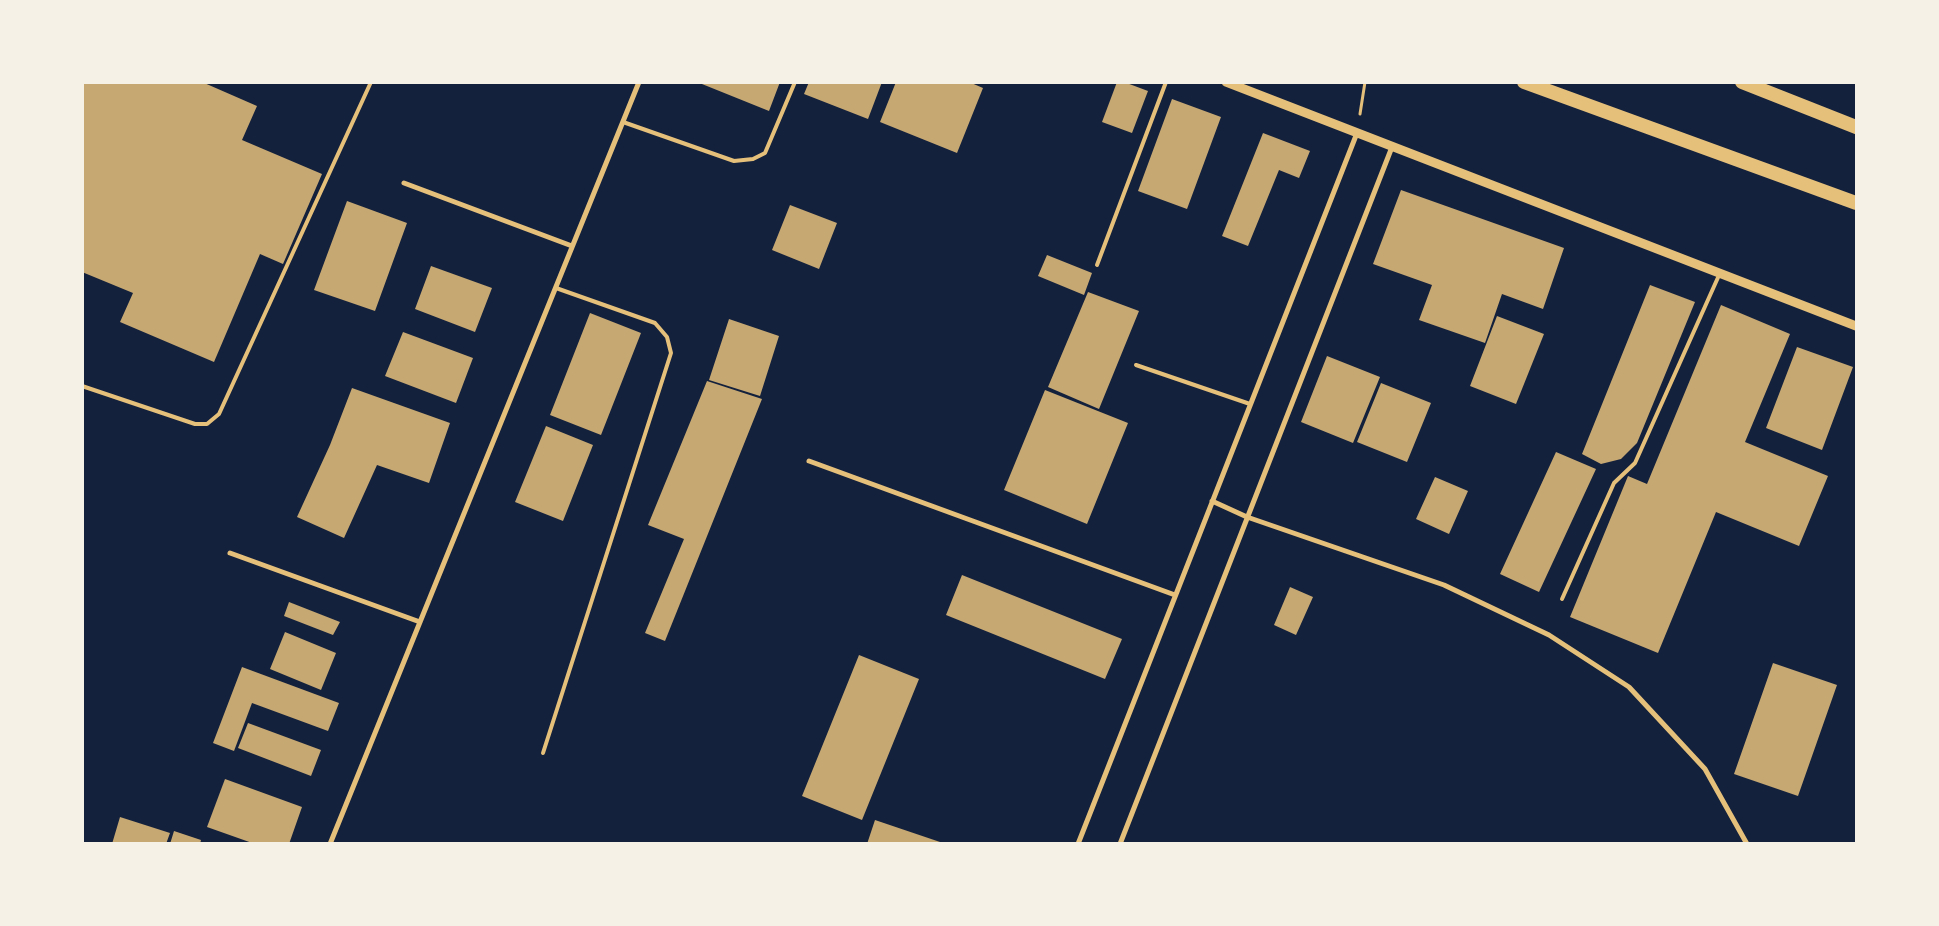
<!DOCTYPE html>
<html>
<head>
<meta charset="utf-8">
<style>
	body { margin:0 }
	#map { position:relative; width:1939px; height:926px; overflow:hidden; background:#14213d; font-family:"Alegreya Sans",sans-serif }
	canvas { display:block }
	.frame { position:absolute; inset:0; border:84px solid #f6f1e7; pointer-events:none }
</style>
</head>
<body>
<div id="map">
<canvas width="1939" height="926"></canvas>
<div class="frame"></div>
</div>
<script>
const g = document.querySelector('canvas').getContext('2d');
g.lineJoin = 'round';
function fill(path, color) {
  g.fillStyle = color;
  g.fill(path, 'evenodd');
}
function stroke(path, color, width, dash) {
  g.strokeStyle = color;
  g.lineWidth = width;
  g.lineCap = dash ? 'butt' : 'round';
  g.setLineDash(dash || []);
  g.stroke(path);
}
const building = new Path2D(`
	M82,82h120l55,24 -15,34 80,34 -39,90 -23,-10 -46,108 -94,-40 13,-29 -51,-21z
	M697,82h83l-11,29z
	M809,82h73l-14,37 -64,-25z
	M896,82h73l14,6 -26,65 -77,-31z
	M1117,82h7l24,9 -16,42 -30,-11z
	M1172,99l49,18 -34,92 -49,-18z
	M1263,133l47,18 -11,27 -20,-8 -31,76 -26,-10z
	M1401,190l163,58 -21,61 -41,-15 -17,49 -66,-23 13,-35 -59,-21z
	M347,201l60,22 -32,88 -61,-21z
	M790,205l47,18 -18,46 -47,-19z
	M1047,255l45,18 -8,22 -46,-19z
	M431,266l61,22 -17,44 -60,-23z
	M1650,285l45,17 -58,141 -16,16 -20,5 -19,-10z
	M1088,292l51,19 -40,98 -51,-22z
	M1721,305l69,29 -45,108 83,34 -29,70 -83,-34 -58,141 -88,-36 58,-141 19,8z
	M590,313l51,20 -40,102 -51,-20z
	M1497,316l47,18 -28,70 -46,-18z
	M729,319l50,17 -19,60 -51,-16z
	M403,332l70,26 -17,45 -71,-27z
	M1797,347l56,20 -31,83 -56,-22z
	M1327,356l53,21 -27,66 -52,-21z
	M707,381l55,18 -97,242 -20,-8 39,-94 -36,-14z
	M1381,383l50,20 -24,59 -50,-20z
	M352,388l98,35 -21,60 -52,-18 -33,73 -47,-21 33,-72z
	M1045,390l83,33 -41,101 -83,-34z
	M546,426l47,19 -30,76 -48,-19z
	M1556,452l40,17 -57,123 -39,-18z
	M1435,477l33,14 -19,43 -33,-15z
	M962,575l160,64 -17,40 -159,-64z
	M1290,587l23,10 -17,38 -22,-10z
	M289,602l51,20 -7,13 -49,-19z
	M285,632l51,21 -15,37 -51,-21z
	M859,655l60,24 -57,141 -60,-24z
	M1773,663l64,22 -39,111 -64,-22z
	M242,667l97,36 -11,28 -76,-28 -18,48 -21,-8z
	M248,723l73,27 -10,26 -73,-28z
	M225,779l77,28 -13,37h-34l-48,-17z
	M120,817l50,16 -4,11h-54z
	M875,820l68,23v1h-76z
	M174,831l27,9 -1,4h-30z`);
const path = new Path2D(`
	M1360,114l5,-32`);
const service = new Path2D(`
	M623,122l111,39 19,-2 12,-6 30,-71
	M1097,265l69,-183
	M1136,365l114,39
	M82,386l113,38h12l12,-10 152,-332
	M1562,599l52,-116 21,-20 85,-190
	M543,753l128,-400 -4,-16 -12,-14 -99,-35`);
const minor = new Path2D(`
	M404,183l168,63
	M809,461l366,134
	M1212,501l35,16 197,68 105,50 80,52 76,82 42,75
	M230,553l190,69
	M330,844l309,-762
	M1078,844l279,-711
	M1120,844l272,-697`);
const tertiary = new Path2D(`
	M1226,82l630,244`);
const trunk = new Path2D(`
	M1524,82l332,121
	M1742,82l114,45`);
fill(building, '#c6a872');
stroke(path, '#e5c07b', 3);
stroke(service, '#e5c07b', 4);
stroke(minor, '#e5c07b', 5);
stroke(tertiary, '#e5c07b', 9);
stroke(trunk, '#e5c07b', 14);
</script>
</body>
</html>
